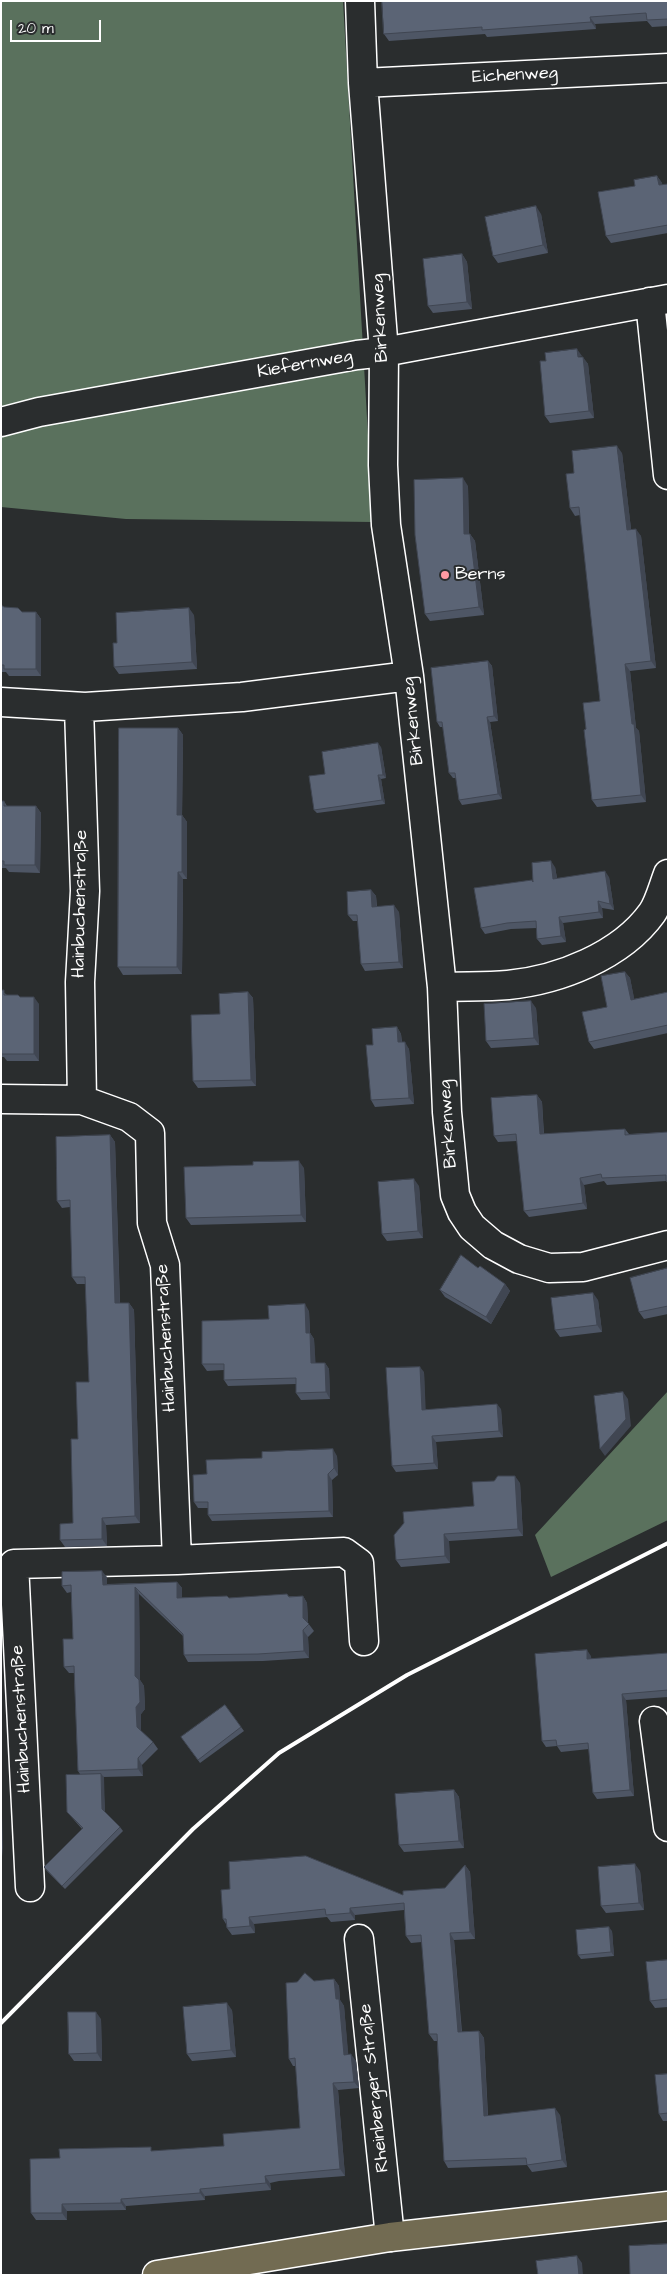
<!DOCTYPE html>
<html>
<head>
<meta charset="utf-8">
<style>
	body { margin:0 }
	#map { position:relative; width:669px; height:2276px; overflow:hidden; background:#2a2d2e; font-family:"Architects Daughter",sans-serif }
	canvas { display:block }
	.frame { position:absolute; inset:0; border:2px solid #fff; pointer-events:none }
	.scale { position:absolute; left:10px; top:20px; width:91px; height:22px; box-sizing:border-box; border:2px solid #fff; border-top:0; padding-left:6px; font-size:15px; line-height:18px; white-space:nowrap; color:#fff; -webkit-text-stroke:4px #2a2d2e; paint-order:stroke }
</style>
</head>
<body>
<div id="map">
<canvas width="669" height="2276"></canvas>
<div class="frame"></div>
<div class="scale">20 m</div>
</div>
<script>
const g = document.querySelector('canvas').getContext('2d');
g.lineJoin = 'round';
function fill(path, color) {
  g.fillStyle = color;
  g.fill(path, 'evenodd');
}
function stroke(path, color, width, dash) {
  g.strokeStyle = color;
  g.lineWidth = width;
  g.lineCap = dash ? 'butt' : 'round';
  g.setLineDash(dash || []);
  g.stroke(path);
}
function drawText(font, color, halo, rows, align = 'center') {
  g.font = font + ' "Architects Daughter",sans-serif';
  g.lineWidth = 4;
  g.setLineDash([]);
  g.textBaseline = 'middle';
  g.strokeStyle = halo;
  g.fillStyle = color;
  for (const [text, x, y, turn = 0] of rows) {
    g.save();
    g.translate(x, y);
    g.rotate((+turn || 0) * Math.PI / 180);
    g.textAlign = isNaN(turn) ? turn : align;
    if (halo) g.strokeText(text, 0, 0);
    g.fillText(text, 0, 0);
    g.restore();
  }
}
const green = new Path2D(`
	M1,1h342l30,521 -247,-3 -125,-12z
	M668,1391v129l-117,57 -16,-42z`);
const minor = new Path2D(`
	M360,1l3,82 21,269 -1,113 3,60 23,151 33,311 5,125 8,83 7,17 10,15 21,18 26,14 30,9 34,-1 85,-22
	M363,83l305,-15
	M650,302l18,173
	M1,422l38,-10 318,-57 27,-3 284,-53
	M1,702l84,5 157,-10 167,-21
	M79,708l6,183 -5,91 2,118
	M442,987c22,-1 44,0 66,-2 51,-5 113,-29 144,-72 7,-10 11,-26 16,-39
	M1,1099l81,1 47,17 21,16 2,90 13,42 12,295 167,-8 15,11 5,78
	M654,1721l14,106
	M30,1887l-16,-323 163,-4
	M359,1939l31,298`);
const major = new Path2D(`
	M157,2275l233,-38 278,-31`);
const rail = new Path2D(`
	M1,2023l192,-194 86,-76 128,-78 261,-132`);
const wall = new Path2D(`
	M668,1v25l-16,1 -5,-6 -52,3 1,5 -109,8 -2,-3 -96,7 -5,-7z
	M657,176l5,7v2l6,-1v49l-57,10 -5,-7 29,-50z
	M541,214l7,39 -50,10 -5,-7z
	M462,254l5,8 5,47 -39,4 -5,-7z
	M582,357l6,7 6,54 -44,5 -5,-7z
	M622,453l9,76 10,7 15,132 -26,3 6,57 3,3 7,71 -49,5 -5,-7 -6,-71 14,-28 -20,-186 -5,1 -5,-8 4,-35z
	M468,486l1,48h1l5,7 9,74 -54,6 -5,-7z
	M1,605l3,2 18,5h14l5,7v57h-32l-3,-4h-5z
	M194,615l3,54 -78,5 -5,-7 3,-24z
	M488,661l4,5 6,55 -8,1 12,77 -40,6 -3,-5 -3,-22h-3l-4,-5 -6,-46h-3l-3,-5z
	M178,728l5,7 -1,80 5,7v57h-4l-1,95 -59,1 -5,-8z
	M381,747l5,31 -5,1 4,25 -68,9 -3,-3 11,-36z
	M1,801h3l3,5h29l5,7 -1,60 -31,-1 -3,-4h-5z
	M555,867l2,11 52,-1 5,33 -12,-2 1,10 -40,5 3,19 -24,3 -5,-6v-11l-26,1 -26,5 -4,-6 52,-47z
	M371,890l5,6 1,10 22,6 4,56 -38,3 -4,-7 -3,-43h-5l-5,-6z
	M625,972l5,6 4,21 34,-7v41l-74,16 -5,-7z
	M1,990l6,5 13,2 19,7v57h-32l-3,-4h-3z
	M248,992l5,6 3,88 -58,2 -5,-7 27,-67z
	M536,1008l3,37 -48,3 -5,-7z
	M397,1027l4,7 1,8 7,7 5,55 -39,3 -4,-7 2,-55z
	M537,1095l5,7 2,32 81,-5 4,5 39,-2v52l-2,-3 -59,4 -3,-4 -20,4 3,24 -58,8 -5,-6 -7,-70 -19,1 -4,-6z
	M110,1135l5,7 5,161h9l5,7 6,213 -34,2 1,21 -42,1 -5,-7 13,-17 5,-84 11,-57 -3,-98h-9l-5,-7 -2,-70 -8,1 -5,-7z
	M304,1168l2,54 -115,3 -5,-7z
	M419,1186l4,52 -36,3 -5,-7z
	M478,1268l27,16 5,7 -19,33 -46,-27 -5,-7z
	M668,1268v46l-24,5 -5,-7z
	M598,1300l4,32 -42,5 -5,-7z
	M309,1311l1,22 4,6 1,24h10l4,6 1,30 -29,1 -5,-7v-9l-68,2 -4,-6v-10l-17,1 -5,-7 67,-45z
	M424,1372l1,37h76l2,28 -67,5 2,27 -42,3 -4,-6z
	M337,1456l1,19 -6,5 1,37 -121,4 -4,-6v-7h-10l-4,-6 13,-28z
	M520,1483l3,53 -74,5 1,22 -49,4 -5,-7 78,-54z
	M107,1577v7l70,-2 5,6v10h47l74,-2 4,7 1,20 6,8 -6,6 1,21 -46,3 -75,1 -4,-7 -1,-19 -44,-42 1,86 4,6 1,23 -4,5v17l12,11 5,7 -16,16 1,11 -40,1 2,35 15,15 3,4 -58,58 -19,-19 -2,-3 38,-38 -15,-17 13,-38 -2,-3 -4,-98h-5l-5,-6 9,-28 -2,-47 -4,1 -5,-7z
	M668,1653v44l-42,3 8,96 -37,3 -4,-6 -4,-44 -28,3 -4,-6 -11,1 -4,-6 49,-85v3z
	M225,1705l19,26 -44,32 -19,-26z
	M454,1790l5,7 5,51 -60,4 -5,-7z
	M465,1865l5,7 5,67 -21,1 8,92 17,-1 5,7 4,77h72l7,52 -35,5 -5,-7 -79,3 -4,-7 -7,-120h-3l-5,-7 -7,-92 -11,1 -5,-7 -2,-26 -49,5v5l-24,2 -4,-5 -73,7 1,9 -23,2 -5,-7 -1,-4 -3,-5 180,-24 42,-7z
	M640,1871l4,39 -38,3 -5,-7z
	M612,1931l2,25 -33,3 -3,-4z
	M668,1960v47l-13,1 -5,-7z
	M334,1979l5,7 1,14 4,6 4,49 8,6 3,27 -21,2 7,86 -66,5 -9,2 1,7 -66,6v4l-79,6v4l-59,1v9h-31l-5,-7 29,-55 164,-12 76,-18 -4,-62h-3l-4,-7 25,-78z
	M232,2010l4,47 -44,4 -5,-7z
	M101,2019l1,42h-28l-5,-7z
	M668,2074v47h-5l-4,-7z`);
const shadedWall = new Path2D(`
	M590,17l5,7 1,5 -5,-7z
	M657,176l5,7 2,9 -5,-7z
	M536,206l5,8 7,39 -5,-8z
	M462,254l5,8 5,47 -5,-7z
	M577,349l5,7 -4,1z
	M583,357l5,7 6,54 -5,-7z
	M617,446l5,7 10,84 -5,-7z
	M463,478l5,8 1,55 -5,-7z
	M636,529l5,7 15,132 -5,-7z
	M470,534l5,7 9,74 -5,-8z
	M189,608l5,7 3,54 -5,-7z
	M36,612l5,7v57l-5,-7z
	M488,661l4,5 6,55 -4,-5z
	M625,664l5,7 6,57 3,3 7,71 -5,-7z
	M487,717l3,5 12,77 -4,-5z
	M178,728l5,7 -1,87 -5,-7z
	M378,743l3,4 5,31 -3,-3z
	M378,775l3,4 4,25 -3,-4z
	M36,806l5,7 -1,60 -5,-8z
	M182,815l5,7v57l-5,-7z
	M551,861l4,6 3,18 -5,-6z
	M605,871l4,6 5,33 -4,-6z
	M178,872l5,7 -1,95 -5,-7z
	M371,890l5,6 1,17 -5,-6z
	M598,901l4,7 1,10 -4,-6z
	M394,905l5,7 4,56 -4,-6z
	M559,917l4,6 3,19 -5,-6z
	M625,972l5,6 6,29 -5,-7z
	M248,992l5,6 3,88 -5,-6z
	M34,997l5,7v57l-5,-7z
	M531,1001l5,7 3,37 -5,-7z
	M397,1027l4,7 1,15 -4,-7z
	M405,1042l4,7 5,55 -5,-6z
	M537,1095l5,7 2,39 -4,-7z
	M110,1135l5,7 5,168 -5,-7z
	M299,1161l5,7 2,54 -5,-7z
	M580,1178l4,7 3,24 -4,-6z
	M414,1179l5,7 4,52 -5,-7z
	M505,1284l5,7 -19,33 -5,-7z
	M593,1293l5,7 4,32 -5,-7z
	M129,1303l5,7 6,213 -5,-7z
	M305,1304l4,7 1,28 -4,-6z
	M310,1333l4,6 2,30 -5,-6z
	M325,1363l4,6 1,30 -4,-7z
	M420,1367l4,5 2,43 -4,-5z
	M623,1392l5,7 3,27 -26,30 -5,-7z
	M497,1404l4,5 2,28 -4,-6z
	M432,1436l4,6 2,27 -4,-6z
	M333,1449l4,7 1,19 -4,-7z
	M328,1474l4,6 1,37 -4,-6z
	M515,1476l5,7 3,53 -5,-7z
	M102,1518l4,7 1,21 -5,-7z
	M444,1534l5,7 1,22 -5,-7z
	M102,1571l5,6v14l-4,-6z
	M177,1582l5,6v16l-5,-6z
	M135,1587l4,7 1,86 4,6 1,23 -4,5v20l-4,-7 -2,-51z
	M303,1596l4,7 1,21 -5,-6z
	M303,1630l5,7 1,21 -5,-7z
	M587,1650l4,6 1,9 -5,-6z
	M622,1694l4,6 8,96 -4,-6z
	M138,1758l4,7 1,11 -5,-7z
	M101,1774l3,3 1,36 -3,-4z
	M1,1783l2,65 -2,18z
	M454,1790l5,7 5,51 -5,-7z
	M635,1864l5,7 4,39 -5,-7z
	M465,1865l5,7 5,67 -5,-7z
	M350,1908l5,7v5l-5,-7z
	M249,1917l5,7 1,9 -5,-7z
	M609,1927l3,4 2,25 -3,-4z
	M450,1933l4,7 8,99 -4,-7z
	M334,1979l5,7 1,14 4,6 5,56 -5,-7 -8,-56z
	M227,2003l5,7 4,47 -5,-7z
	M96,2012l5,7 1,42 -5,-8z
	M479,2031l5,7 4,85 -4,-7z
	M351,2054l5,7 3,27 -5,-6z
	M333,2083l5,7 7,86 -5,-7z
	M555,2108l5,7 7,52 -5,-7z
	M265,2176l5,7 1,7 -5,-7z
	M200,2189l5,7v4l-5,-7z
	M121,2199l5,7v4l-5,-7z
	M62,2204l5,7v9l-5,-7z
	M577,2256l5,7 1,12h-4z`);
const building = new Path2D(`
	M382,1h286v18l-21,1 -1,-7 -56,4 1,5 -109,8v-3l-98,7z
	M657,176l2,9 9,-1v41l-62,11 -8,-44 37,-6 -1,-6z
	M536,206l7,39 -50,11 -8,-39z
	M462,254l5,48 -39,4 -5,-47z
	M577,349l1,8h5l6,54 -44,5 -5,-55h6l-1,-8z
	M617,446l10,84 9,-1 15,132 -26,3 7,60h2l7,71 -49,5 -8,-70 2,-1 -3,-26 17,-2 -21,-194 -9,1 -4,-34 8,-1 -2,-22z
	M463,478l1,56h6l9,73 -54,7 -10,-79 -1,-55z
	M1,605l3,2 14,1 4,4h14v57h-32v-4h-3z
	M189,608l3,54 -78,5 -1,-24h4l-1,-30z
	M488,661l6,55 -7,1 11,77 -39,6 -4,-27h-6l-7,-51h-5l-6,-54z
	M119,728h59l-1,87h5v57h-4l-1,95h-59z
	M378,743l5,32h-5l4,25 -68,10 -5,-34 16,-2 -3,-22z
	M1,801h3v5h32l-1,59h-31v-4h-3z
	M551,861l2,18 52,-8 5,33 -12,-3 1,11 -40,5 2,19 -24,3 -1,-18 -29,2 -26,5 -7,-40 58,-8 1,2 -1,-19z
	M371,890l1,17 22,-2 5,57 -38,2 -4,-49h-9l-1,-23z
	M625,972l6,28 37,-8v33l-79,17 -7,-30 25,-5 -6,-31z
	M1,990h3v5h14l2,2h14v57h-32z
	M248,992l3,88 -58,1 -2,-66 29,-1 -1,-20z
	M531,1001l3,37 -48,3 -2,-37z
	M397,1027l1,15h7l4,56 -38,2 -5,-55h7l-1,-16z
	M537,1095l3,39 85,-5v6l43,-3v49h-2v-6l-64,3 -1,-4 -21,4 3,25 -59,8 -8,-77 -22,2 -3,-38z
	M110,1135l5,168h14l6,213 -33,2v21l-42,1v-16l13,-1 -2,-84h7l-2,-57h13l-4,-105h-13l-2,-77 -13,1 -1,-64z
	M299,1161l2,54 -115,3 -2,-51 69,-2v-3z
	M414,1179l4,52 -36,3 -4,-52z
	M461,1255l17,13 2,-2 25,18 -19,33 -46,-27z
	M668,1268v38l-29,6 -9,-34z
	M593,1293l4,32 -42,5 -4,-32z
	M305,1304l1,29h4l1,30h14l1,29 -30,1v-15l-72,2v-16h-22v-43l67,-2 -1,-13z
	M420,1367l2,43 75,-6 2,27 -67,5 2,27 -42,3 -6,-98z
	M623,1392l3,27 -26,30 -6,-53z
	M333,1449l1,19 -6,6 1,37 -121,4v-13h-14l-1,-27 14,-1 -1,-14 56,-2v-6z
	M498,1476h17l3,53 -74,5 1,22 -49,4 -2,-25 10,-12 -1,-11 71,-6 -2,-24 22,-1z
	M102,1571l1,14 74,-3v16l50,-2 2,2 58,-4 2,3 14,-1v22l6,6 -6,6 1,21 -46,3 -74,1 -1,-21 -48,-47v89l4,4 1,22 -4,5 1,20 16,15 -15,16v11l-60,2 -4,-105 -10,1 -1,-28h10l-2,-54 -9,1v-14z
	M587,1650v9l81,-6v37l-46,4 8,96 -37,3 -5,-50 -31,3 -1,-6 -14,1 -7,-87z
	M225,1705l16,22 -43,33 -17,-23z
	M101,1774l1,35 18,18 -58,59 -18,-19 39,-39 -16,-16 -1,-37z
	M454,1790l5,51 -60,4 -4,-51z
	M306,1856l97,39v-4l42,-3 20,-23 5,67 -20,1 8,99 21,-1 5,85 71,-8 7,52 -35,5 -1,-7 -82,3 -7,-127h-8l-8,-99 -15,1 -2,-33 -54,5v5l-24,2 -1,-6 -76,8 1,9 -23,2 -1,-9h-3l-2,-29 9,-1 -1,-27z
	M635,1864l4,39 -38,3 -3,-39z
	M609,1927l2,25 -33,3 -2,-25z
	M668,1960v39l-18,2 -4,-39z
	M305,1973l9,8 20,-2 2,20h3l5,56 7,-1 3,28 -21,1 7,86 -66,6 -9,1 1,7 -66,6v4l-79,6v4l-59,1v9h-31l-1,-54 30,-1 -1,-9 92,-2v4l73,-5 -1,-12 77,-6 -5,-70 -6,1 -3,-76 11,-1z
	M227,2003l4,47 -44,4 -4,-47z
	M68,2012h28l1,41 -28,1z
	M668,2074v39l-9,1 -4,-39z
	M668,2244v31h-38l-1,-29z
	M577,2256l2,19h-41l-2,-14z`);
const markers = [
	[445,575,5,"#ff9aa2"]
];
const streetNames = [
	["Eichenweg",515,76,-3],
	["Birkenweg",381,318,-93],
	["Kiefernweg",305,365,-10],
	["Birkenweg",414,721,-96],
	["Hainbuchenstraße",81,904,-89],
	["Birkenweg",449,1124,-94],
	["Hainbuchenstraße",167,1338,-93],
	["Hainbuchenstraße",22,1719,-93],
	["Rheinberger Straße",375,2088,-96]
];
const poiNames = [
	["Berns",455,575]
];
fill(green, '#5a715d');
stroke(minor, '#fff', 31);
stroke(major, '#fff', 31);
stroke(minor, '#2a2d2e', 28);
stroke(major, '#726b52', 28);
stroke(rail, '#fff', 4);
fill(wall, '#4e5665');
fill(shadedWall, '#404652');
fill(building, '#5b6475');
stroke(building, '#404652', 1);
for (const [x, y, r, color] of markers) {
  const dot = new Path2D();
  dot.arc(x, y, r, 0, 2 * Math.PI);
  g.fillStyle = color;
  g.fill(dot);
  stroke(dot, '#2a2d2e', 2);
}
drawText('18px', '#fff', '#2a2d2e', streetNames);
drawText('18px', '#fff', '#2a2d2e', poiNames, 'left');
</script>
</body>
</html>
